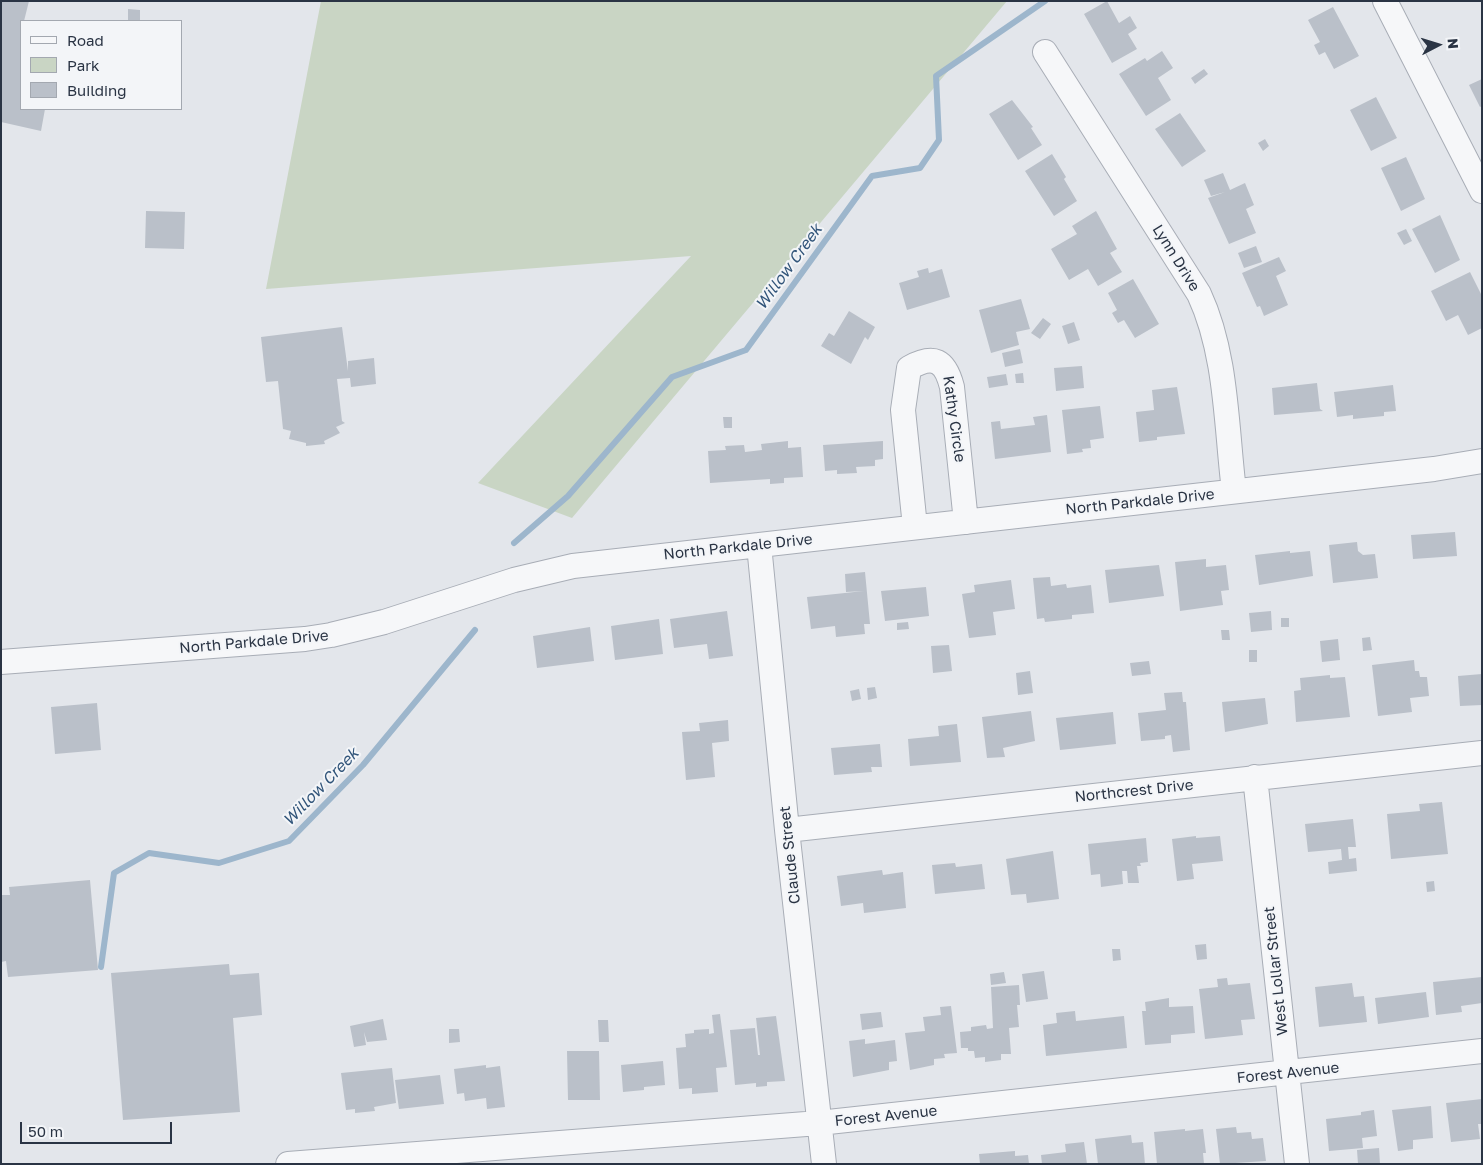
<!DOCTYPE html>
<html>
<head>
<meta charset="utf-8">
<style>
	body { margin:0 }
	#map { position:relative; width:1483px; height:1165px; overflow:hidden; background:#e3e6eb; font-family:"Golos Text",sans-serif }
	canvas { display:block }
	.frame { position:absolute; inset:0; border:2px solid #2a3444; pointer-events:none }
	.legend { position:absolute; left:20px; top:20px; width:162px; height:90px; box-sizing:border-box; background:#f3f5f8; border:1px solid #a3a8b0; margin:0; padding:6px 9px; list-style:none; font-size:15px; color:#2a3444 }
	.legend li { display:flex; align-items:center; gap:10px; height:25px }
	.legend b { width:25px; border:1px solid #a3a8b0 }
	.north { position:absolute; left:1413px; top:20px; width:50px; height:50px; -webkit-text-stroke:4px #f3f5f8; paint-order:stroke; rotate:85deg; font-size:14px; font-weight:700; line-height:20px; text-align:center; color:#2a3444 }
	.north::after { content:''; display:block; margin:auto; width:18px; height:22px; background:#2a3444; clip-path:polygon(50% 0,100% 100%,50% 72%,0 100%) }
	.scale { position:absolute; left:20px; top:1122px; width:152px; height:22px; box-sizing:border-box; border:2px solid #2a3444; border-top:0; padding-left:6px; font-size:15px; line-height:18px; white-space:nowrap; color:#2a3444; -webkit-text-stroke:4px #f3f5f8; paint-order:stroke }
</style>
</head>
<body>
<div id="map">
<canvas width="1483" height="1165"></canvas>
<div class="frame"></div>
<ul class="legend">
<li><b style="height:6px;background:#f6f7f9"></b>Road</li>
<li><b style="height:14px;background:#c9d5c4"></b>Park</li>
<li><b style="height:14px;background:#bac0c9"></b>Building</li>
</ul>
<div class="north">N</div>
<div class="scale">50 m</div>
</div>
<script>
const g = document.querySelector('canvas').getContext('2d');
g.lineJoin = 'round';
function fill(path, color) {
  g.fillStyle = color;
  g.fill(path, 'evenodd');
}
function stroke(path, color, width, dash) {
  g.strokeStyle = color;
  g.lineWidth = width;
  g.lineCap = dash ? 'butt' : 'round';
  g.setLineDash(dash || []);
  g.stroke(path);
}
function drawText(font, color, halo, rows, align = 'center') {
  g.font = font + ' "Golos Text",sans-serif';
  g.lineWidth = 4;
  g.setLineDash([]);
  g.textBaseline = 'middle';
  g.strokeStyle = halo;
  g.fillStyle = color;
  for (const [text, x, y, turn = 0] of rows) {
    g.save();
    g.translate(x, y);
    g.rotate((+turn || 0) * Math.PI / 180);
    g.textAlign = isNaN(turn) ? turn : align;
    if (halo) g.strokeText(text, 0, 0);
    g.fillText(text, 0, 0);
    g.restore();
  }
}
const green = new Path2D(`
	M321,1h686l-435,517 -94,-35 213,-227 -425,33z`);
const stream = new Path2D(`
	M514,543l54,-47 104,-119 74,-27 126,-174 48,-8 19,-28 -3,-64 109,-75
	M101,967l13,-94 35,-20 70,10 70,-22 74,-76 112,-135`);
const building = new Path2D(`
	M1,1h28l-5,20h-3v88h24l-4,22 -40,-9z
	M1107,1l12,22 11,-7 7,12 -9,6 9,15 -25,14 -28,-49z
	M1333,7l26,49 -25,13 -9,-17 -6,3 -5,-10 6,-3 -12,-22z
	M128,9l12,1v11h-12z
	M1162,51l11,17 -15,10 13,22 -25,16 -27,-42 26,-16 2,3z
	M1204,69l4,5 -13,10 -4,-6z
	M1482,79v27l-2,1 -11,-22z
	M1376,97l21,41 -26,13 -21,-41z
	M1012,100l21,27 -2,1 11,17 -24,15 -29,-46z
	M1180,113l26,38 -24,16 -27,-38z
	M1265,139l4,7 -6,5 -5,-8z
	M1052,154l14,23 -2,2 13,22 -23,15 -29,-45z
	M1406,157l19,42 -24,12 -20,-43z
	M1223,173l7,17 15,-7 9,22 -8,4 10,24 -27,11 -21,-46 17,-6 -14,4 -7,-16z
	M146,211l39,1 -1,37 -39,-1z
	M1096,211l21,38 -7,4 12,19 -24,14 -10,-17 -19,11 -18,-31 26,-15 -5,-8z
	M1440,215l20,45 -25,13 -23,-44z
	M1406,229l6,12 -8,4 -7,-12z
	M1256,246l6,16 -18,6 -6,-15z
	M1279,257l7,14 -10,5 12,29 -24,11 -4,-10 -3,1 -15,-34z
	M928,268l1,5 13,-4 8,28 -43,13 -8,-27 20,-6 -2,-6z
	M1470,272l12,24v32l-14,7 -10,-20 -12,6 -15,-30z
	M1133,279l26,45 -24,14 -11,-18 -6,3 -6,-10 5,-3 -9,-17z
	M1021,299l9,30 -14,3 3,13 -28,8 -12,-43z
	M849,311l26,16 -7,13 -3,-3 -14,27 -30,-18 8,-13 5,3z
	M1043,318l8,6 -11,15 -9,-6z
	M1074,322l6,18 -12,4 -6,-18z
	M342,327l6,44v-10l26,-3 2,26 -25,3 -1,-9 -13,1 5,42 3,2 -9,4 4,6 -16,8 1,3 -19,2v-3l-17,-4 2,-8 -8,-2 -5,-48 -12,1 -5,-45z
	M1020,349l3,14 -18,4 -3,-14z
	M1082,366l2,22 -28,3 -2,-23z
	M1023,373l1,10h-8l-1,-9z
	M1006,374l2,11 -19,3 -2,-11z
	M1317,383l3,26 3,2 -49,4 -2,-27z
	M1393,385l3,26 -12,1v4l-31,3v-4l-16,2 -3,-25z
	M1177,387l8,47 -28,3v3l-18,2 -3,-30 18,-2 -2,-20z
	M1100,406l4,32 -14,2 1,8 -9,1 1,3 -16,2 -5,-44z
	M1047,415l4,37 -56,7 -4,-37 9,-1 1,8 34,-4 -2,-8z
	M723,417h9v11h-8z
	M788,441v7l13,-1 2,30 -19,1v5l-14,1v-5l-60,4 -2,-32 18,-1 -1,-4 19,-1 1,7 17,-2 -1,-6z
	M883,441v18l-8,1v6l-19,1 1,6 -20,1v-4l-12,1 -2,-26z
	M1455,532l2,24 -44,3 -2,-24z
	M1357,542l1,9 5,4 12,-1 3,24 -45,5 -4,-38z
	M1290,551v2l20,-2 3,25 -54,9 -4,-30z
	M1206,559v8l20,-2 3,25 -8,1 2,14 -43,6 -5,-49z
	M1159,565l5,31 -55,7 -4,-33z
	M865,572l5,52h-6l1,10 -29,3 -1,-11 -24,3 -4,-32 57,-6 -18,1 -1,-18z
	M1050,577l1,9 15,-2 1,4 24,-3 3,28 -22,2v4l-27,3 -1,-4 -7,1 -4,-41z
	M1011,580l4,29 -22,3 3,23 -27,3 -7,-44 13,-2 -1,-7z
	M926,587l3,29 -44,5 -4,-30z
	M727,611l6,45 -24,3 -2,-15 -33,4 -4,-29z
	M1271,611l1,19 -21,2 -2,-19z
	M1281,618h8v9h-8z
	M659,619l4,35 -48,6 -4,-34z
	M908,622l1,7 -12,1v-7z
	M590,627l4,34 -57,7 -4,-32z
	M1221,630h8l1,10h-8z
	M1370,637l2,13 -9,1 -1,-13z
	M1338,639l2,21 -18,2 -2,-21z
	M949,645l3,26 -19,2 -2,-27z
	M1249,650h8v12h-8z
	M1414,660l1,11h4l1,6h7l2,19 -19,2 2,14 -34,4 -6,-51z
	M1149,661l2,13 -19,2 -2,-13z
	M1030,671l3,22 -15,2 -2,-22z
	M1482,674v31l-22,1 -2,-30z
	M1330,675v3l15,-1 5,40 -54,5 -2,-31 7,-1 -1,-12z
	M875,687l2,11 -9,2 -1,-12z
	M859,689l2,10 -9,2 -2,-10z
	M1182,692l1,10h3l4,48 -17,2 -2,-17 -6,1v3l-24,2 -3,-28 28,-3 -2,-17z
	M1265,698l3,26 -43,8 -3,-30z
	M97,703l4,47 -46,4 -4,-47z
	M1031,711l4,30 -32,7 2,9 -18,1 -5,-41z
	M1113,712l3,32 -56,6 -4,-32z
	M728,720l1,21 -17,2 3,34 -29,3 -4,-48 18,-1 -1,-8z
	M957,724l4,38 -51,4 -2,-27 31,-3 -1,-10z
	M880,744l2,23h-11l1,5 -38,3 -3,-27z
	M1442,802l6,52 -57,5 -4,-45 33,-3 -1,-7z
	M1353,819l3,28h-8l1,12 7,-1 1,13 -28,3 -1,-12 14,-2 -1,-11 -33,3 -3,-28z
	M1196,836v2l24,-2 3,25 -31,3 2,15 -17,2 -5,-42z
	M1146,838l2,24 -8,1 1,3h-4l2,17h-11l-1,-12h-5l1,13 -22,3 -1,-13 -9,1 -3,-31z
	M1053,851l6,48 -32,4 -1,-9 -15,1 -5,-36z
	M955,863l1,4 26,-3 3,25 -50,5 -3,-29z
	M882,870l1,5 20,-3 3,36 -42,5 -1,-10 -22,3 -4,-30z
	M90,880l8,90 -90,7 -2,-16 -5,1v-67h9l-1,-8z
	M1434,881l1,10 -8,1 -1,-10z
	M1206,944l1,15 -10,1 -2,-15z
	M1112,949h8l1,11 -8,1z
	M229,964l1,11 29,-2 3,42 -29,3 7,94 -117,8 -12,-147z
	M1044,971l4,28 -22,3 -4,-28z
	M1004,972l2,11 -15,2 -1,-11z
	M1482,977v26l-21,3 1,6 -26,3 -3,-33z
	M1227,978l1,7 22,-2 5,36 -14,1 2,15 -38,4 -6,-50 19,-2 -1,-8z
	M1352,983l2,14 10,-1 3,26 -48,5 -4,-40z
	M1019,985l1,20h-3l2,22 -10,1 2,26h-10v6l-16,2v-5l-10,1 -1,-7h-6v-3h-7l-1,-16 11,-1v-4l15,-2 1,4 6,-1 -2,-41z
	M1426,992l3,25 -51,7 -3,-26z
	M1169,998v9l24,-1 2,27 -24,2v8l-26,2 -3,-34h4l-1,-9z
	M951,1006l6,47 -13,1 1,4 -11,1v6l-24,5 -5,-37 20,-2 -2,-14 18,-2 -1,-8z
	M1075,1011l1,10 48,-5 3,32 -81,8 -3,-31 14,-2 -1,-10z
	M881,1012l2,15 -21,3 -2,-16z
	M720,1014l7,53 -11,1 2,24 -26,2v-6l-13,1 -3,-41 10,-1 -1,-13 9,-1v-3l15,-1v5l5,-1 -2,-18z
	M776,1016l9,65 -18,1v4l-11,1v-4l-21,2 -5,-55 25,-2 3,27h2l-4,-37z
	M383,1019l4,21 -20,2 -3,-10 2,13 -12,2 -4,-21z
	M598,1020h10l1,22h-10z
	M449,1029h10l1,13 -11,1z
	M865,1039v5l30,-4 2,21 -8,1v8l-36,7 -4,-36z
	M567,1051h32l1,49h-32z
	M663,1061l2,24 -21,2v3l-21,2 -2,-27z
	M486,1065v3l14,-2 5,41 -18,2 -1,-11 -21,3 -1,-8 -7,1 -3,-25z
	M392,1068l4,35 -22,4 1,4 -20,2v-4l-9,1 -5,-37z
	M440,1075l4,29 -45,5 -4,-29z
	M1482,1099v25h-4l2,15 -29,3 -5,-39z
	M1431,1106l2,32 -20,2v9l-15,2 -6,-41z
	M1374,1110l3,26 -15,2 1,10 -34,3 -3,-32 35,-4v-3z
	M1236,1127l1,6 14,-1 1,7 11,-1 3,23 -46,3 -4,-35z
	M1185,1129v2l18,-2 3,24h-3l1,11h-47l-3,-32z
	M1131,1135l1,8 11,-1 2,22h-47l-3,-25z
	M1084,1142l3,22h-45l-1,-9 25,-3 -1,-8z
	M1379,1148l1,16h-22l-1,-14z
	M1015,1151v5l13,-1 1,9h-49l-1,-10z`);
const minor = new Path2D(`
	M1385,1l97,190
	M1045,52l154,242c28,60 27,132 35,197
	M915,527l-12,-117 6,-42c25,-14 36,-8 43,19l14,135
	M759,545l28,285 37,334
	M1,662l304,-23 26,-4 53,-13 130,-42 59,-14 861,-97 48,-8
	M1255,777l42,387
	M787,830l695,-77
	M288,1164l531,-41 663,-72`);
const streetNames = [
	["Lynn Drive",1176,258,58],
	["Kathy Circle",954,419,82],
	["North Parkdale Drive",1140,502,-6],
	["North Parkdale Drive",738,547,-6],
	["North Parkdale Drive",254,642,-5],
	["Northcrest Drive",1134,791,-6],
	["Claude Street",790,855,-96],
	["West Lollar Street",1276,971,-96],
	["Forest Avenue",1288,1073,-6],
	["Forest Avenue",886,1116,-6]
];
const waterNames = [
	["Willow Creek",789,267,-54],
	["Willow Creek",321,787,-46]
];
fill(green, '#c9d5c4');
stroke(stream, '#9db6cc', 6);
fill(building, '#bac0c9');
stroke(minor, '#a8adb6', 26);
stroke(minor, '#f6f7f9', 24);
drawText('15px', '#2a3444', '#f3f5f8', streetNames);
drawText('italic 16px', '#32557a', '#f3f5f8', waterNames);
</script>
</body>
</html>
